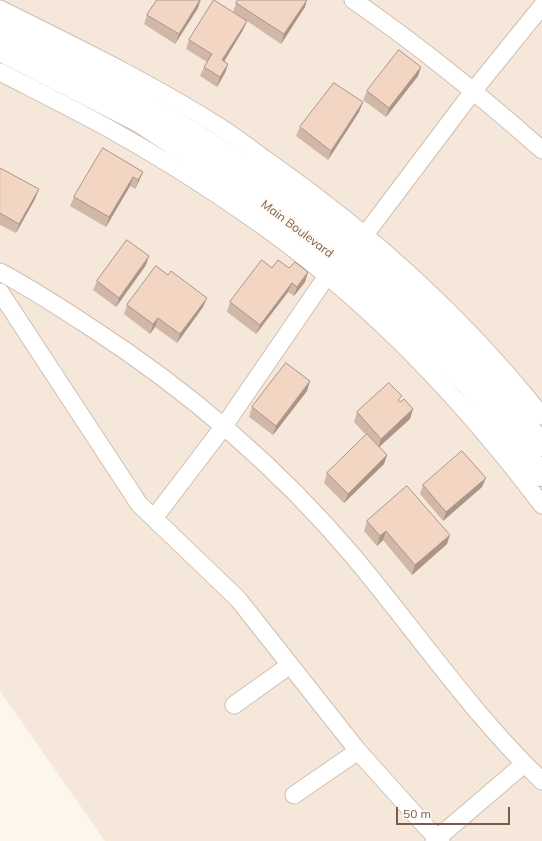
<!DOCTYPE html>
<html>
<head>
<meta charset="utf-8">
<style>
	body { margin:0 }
	#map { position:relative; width:542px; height:841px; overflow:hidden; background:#fdf6ec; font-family:Mulish,sans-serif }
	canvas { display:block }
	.scale { position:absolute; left:396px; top:807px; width:114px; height:18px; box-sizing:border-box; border:2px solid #7a5c4d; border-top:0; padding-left:5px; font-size:12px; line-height:14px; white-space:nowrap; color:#7a5c4d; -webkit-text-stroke:3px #fffaf3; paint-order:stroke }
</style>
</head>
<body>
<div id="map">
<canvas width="542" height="841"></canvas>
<div class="scale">50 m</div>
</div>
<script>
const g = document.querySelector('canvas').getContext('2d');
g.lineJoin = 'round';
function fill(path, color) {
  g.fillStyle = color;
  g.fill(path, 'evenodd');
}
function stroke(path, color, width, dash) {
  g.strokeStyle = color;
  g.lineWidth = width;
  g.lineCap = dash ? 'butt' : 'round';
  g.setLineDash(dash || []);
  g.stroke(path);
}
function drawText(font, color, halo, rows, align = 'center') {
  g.font = font + ' Mulish,sans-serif';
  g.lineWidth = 4;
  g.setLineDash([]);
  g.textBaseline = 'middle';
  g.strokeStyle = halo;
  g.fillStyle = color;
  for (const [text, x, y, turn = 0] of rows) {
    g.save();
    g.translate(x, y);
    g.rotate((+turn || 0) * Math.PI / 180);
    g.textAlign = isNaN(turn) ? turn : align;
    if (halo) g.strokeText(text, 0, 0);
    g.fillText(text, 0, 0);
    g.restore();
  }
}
const residential = new Path2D(`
	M0,0h542v841h-437l-105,-150z`);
const minor = new Path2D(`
	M353,0c68,47 128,96 189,150
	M0,9c74,37 149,73 218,117 18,11 34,24 51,36 101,71 196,157 273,254
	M0,72c35,18 71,36 106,55 51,28 100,59 147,92 112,78 207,177 289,286
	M358,244l116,-154 68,-84
	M0,272c30,16 58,34 87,53 99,64 190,141 266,231 63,75 118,157 189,225
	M0,292l139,212 99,95 120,152 70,78 13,12
	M154,518l70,-92 109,-159
	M234,705l56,-40
	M294,795l64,-44
	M434,841l90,-77`);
const secondary = new Path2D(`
	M0,28c41,21 83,41 123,64 65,36 127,77 186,121 88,65 165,147 233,232
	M0,50l141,72 116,77 81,62 73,66 57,57 74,91`);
const wall = new Path2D(`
	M157,0h44l-3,8 -23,36 -31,-20 3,-9z
	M236,3l69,4 -24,37 -34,-23 -4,9 -19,31 4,3 -3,9 -8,14 -17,-11 4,-9 3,-5 -21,-13 3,-9 44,-28z
	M421,67l-3,9 -32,41 -23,-17 4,-9z
	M363,102l-4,10 -31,48 -32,-24 4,-9z
	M0,168l39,21 -4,10 -19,34 -16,-8z
	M143,172l-4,9 -4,8 -5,-3 -24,41 -36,-21 4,-9z
	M146,265l-30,42 -23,-17 4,-9z
	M272,268h17l19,4 -3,10 -11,14 -6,-4 -32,42 -29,-22 3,-10z
	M127,305l76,2 -26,36 -22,-16 -5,7 -26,-20z
	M307,391l-34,44 -24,-18 3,-10z
	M400,402l10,17 -31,28 8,8 -3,9 -40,39 -20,-20 3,-10 39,-38 -12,-13 3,-10z
	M423,485l59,2 -39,34 -23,-27z
	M367,521l80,23 -35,31 -29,-35 -6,6 -13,-15z`);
const shadedWall = new Path2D(`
	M200,0l-2,8 -23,36 4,-10z
	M307,0l-2,7 -24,37 3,-10z
	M247,21l-4,9 -24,40 3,-10z
	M228,64l-3,9 -8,14 3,-10z
	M421,67l-3,9 -32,41 3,-9z
	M363,102l-4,10 -31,48 3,-9z
	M143,172l-4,9 -4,8 3,-9z
	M133,177l-3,9 -24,41 3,-10z
	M39,189l-4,10 -19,34 3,-9z
	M149,256l-3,9 -30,42 3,-9z
	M308,272l-3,10 -11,14 3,-9z
	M292,283l-4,9 -32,42 4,-9z
	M207,298l-4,9 -26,36 3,-9z
	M158,318l-3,9 -5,7 3,-10z
	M310,381l-3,10 -34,44 3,-9z
	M413,409l-3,10 -32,29 3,-9z
	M387,455l-3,9 -40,39 4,-9z
	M486,478l-4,9 -39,34 3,-9z
	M386,531l-3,9 -6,6 3,-10z
	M450,535l-3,9 -35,31 3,-10z`);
const building = new Path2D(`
	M157,0h43l-21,34 -32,-19z
	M214,0l33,21 -25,39 6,4 -8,13 -16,-10 8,-13 -23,-14z
	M238,0h69l-23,34 -48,-31z
	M399,50l22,17 -32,41 -22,-17z
	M334,83l29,19 -32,49 -31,-24z
	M103,148l40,24 -5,8 -5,-3 -24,40 -35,-20z
	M0,168l39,21 -20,35 -19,-11z
	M127,240l22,16 -30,42 -22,-17z
	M262,260l10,8 6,-8 11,8 6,-6 13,10 -11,15 -5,-4 -32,42 -30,-23z
	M156,266l12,9 3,-4 36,27 -27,36 -22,-16 -5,6 -26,-19z
	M286,363l24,18 -34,45 -24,-19z
	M389,383l13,13 -4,4 2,2 4,-3 9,10 -32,30 -24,-27z
	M367,434l20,21 -39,39 -21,-21z
	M462,451l24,27 -40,34 -23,-27z
	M407,486l43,49 -35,30 -29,-34 -6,5 -13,-15z`);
const streetNames = [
	["Main Boulevard",297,229,37]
];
fill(residential, '#f5e8da');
stroke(minor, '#d1beb0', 19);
stroke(secondary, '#d6c0b0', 24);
stroke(minor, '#fff', 17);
stroke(secondary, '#fff', 22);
fill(wall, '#d1b7a8');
fill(shadedWall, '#aa9588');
fill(building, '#f3d5c3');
stroke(building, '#aa9588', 1);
drawText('12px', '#7a5c4d', '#fffaf3', streetNames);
</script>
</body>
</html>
